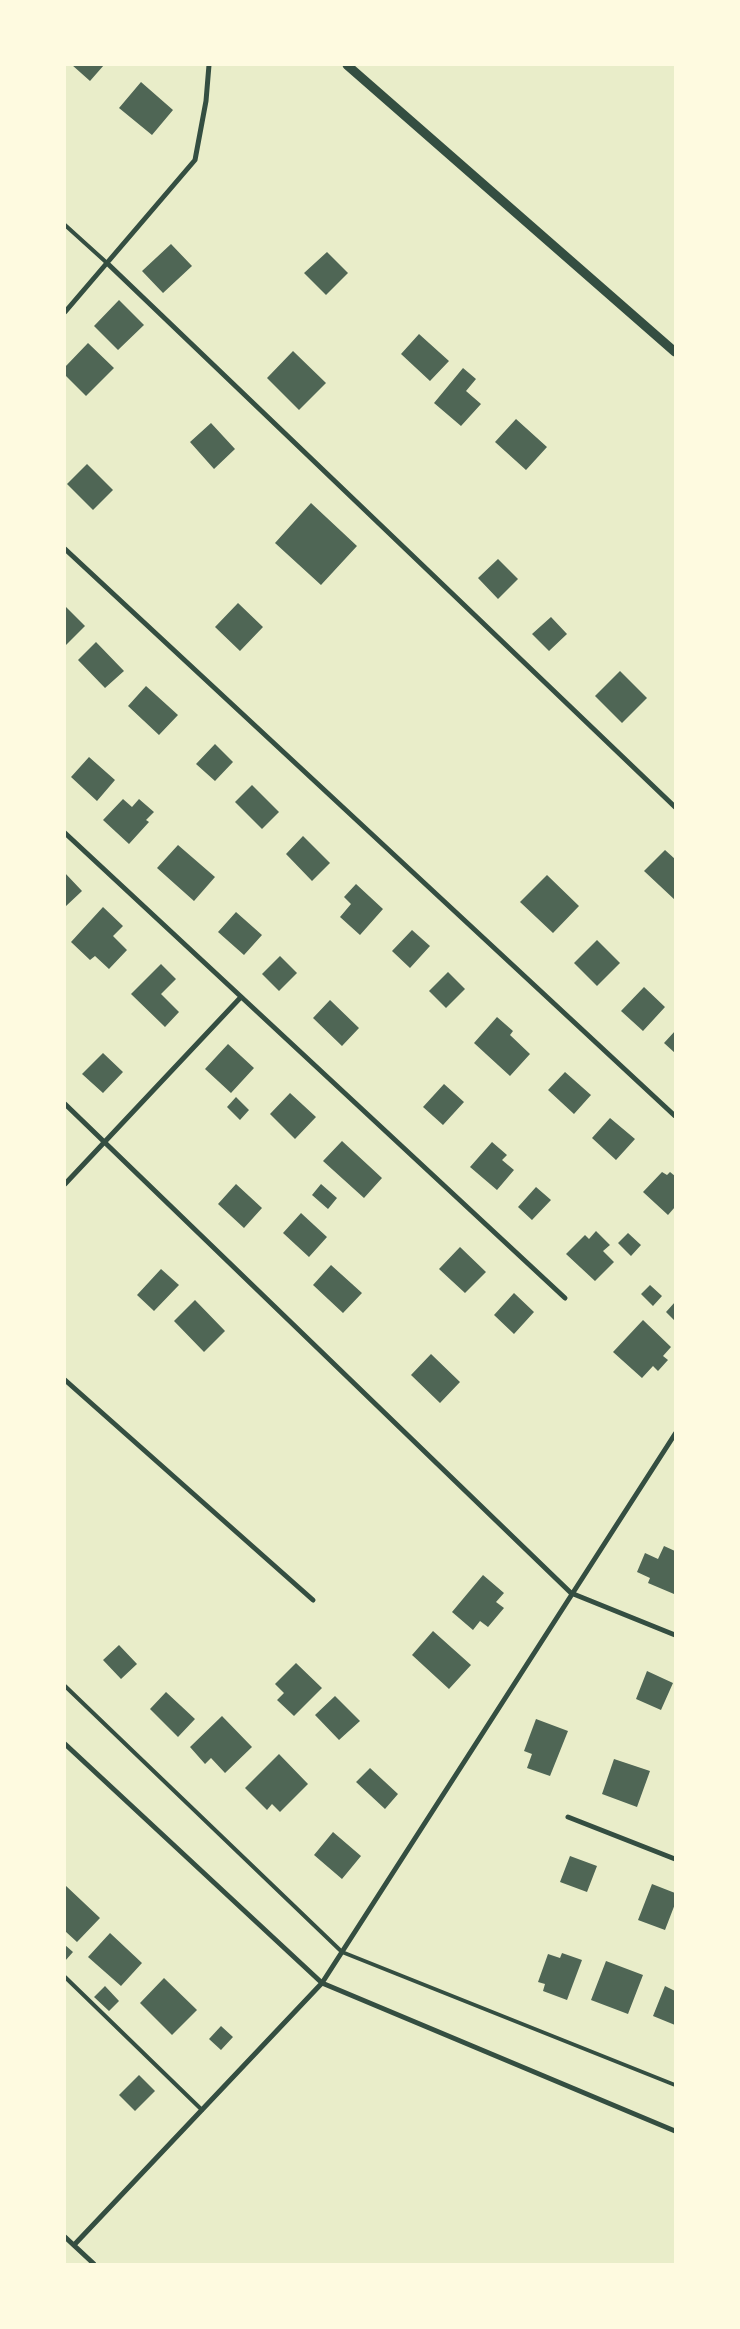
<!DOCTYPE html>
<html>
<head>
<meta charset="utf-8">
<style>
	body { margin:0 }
	#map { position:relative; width:740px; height:2329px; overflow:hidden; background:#e9edc9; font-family:"DejaVu Sans",sans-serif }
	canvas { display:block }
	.frame { position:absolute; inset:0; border:66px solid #fefae0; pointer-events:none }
</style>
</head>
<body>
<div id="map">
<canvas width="740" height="2329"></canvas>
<div class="frame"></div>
</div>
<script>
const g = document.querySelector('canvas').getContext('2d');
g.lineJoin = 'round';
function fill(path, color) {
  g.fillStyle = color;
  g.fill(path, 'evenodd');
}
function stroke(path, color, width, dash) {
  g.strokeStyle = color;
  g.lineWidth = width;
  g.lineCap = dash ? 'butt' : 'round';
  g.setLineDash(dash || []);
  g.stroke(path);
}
const building = new Path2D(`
	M72,65h32l-14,16z
	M141,82l32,28 -21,25 -33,-27z
	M171,244l21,22 -29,27 -21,-22z
	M327,252l21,21 -22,22 -22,-22z
	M119,300l25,25 -26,25 -24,-24z
	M419,334l30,27 -19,20 -29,-27z
	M88,343l26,25 -28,28 -21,-21v-8z
	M293,351l33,32 -27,27 -32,-32z
	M463,368l13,11 -10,12 15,13 -20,22 -27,-23z
	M516,419l31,28 -21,23 -31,-28z
	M211,423l24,26 -21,20 -24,-27z
	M87,464l26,26 -20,20 -26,-26z
	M311,503l46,43 -36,39 -46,-42z
	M498,559l20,20 -20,20 -20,-21z
	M238,603l25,24 -23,24 -25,-24z
	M65,606l20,20 -20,20z
	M551,617l16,17 -18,17 -17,-17z
	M96,642l28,29 -19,17 -27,-28z
	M620,671l27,27 -25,25 -27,-27z
	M146,686l32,29 -19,20 -31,-29z
	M215,744l18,18 -18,19 -19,-17z
	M89,757l26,23 -18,21 -26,-24z
	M252,785l27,27 -17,17 -27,-27z
	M123,799l9,8 7,-8 15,13 -8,8 3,2 -20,22 -26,-24z
	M303,836l27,27 -18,18 -26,-27z
	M178,845l37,32 -21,24 -37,-33z
	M665,850l10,9v41l-31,-29z
	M65,873l17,18 -17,16z
	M547,875l32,31 -26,27 -33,-31z
	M356,884l27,25 -23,26 -20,-18 11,-13 -7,-7z
	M103,907l20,19 -10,10 14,14 -18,19 -14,-13 -5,4 -19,-18z
	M236,912l26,23 -18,20 -26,-23z
	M412,930l18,16 -20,22 -18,-17z
	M597,940l23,23 -23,23 -23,-23z
	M280,956l17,17 -18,18 -17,-17z
	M161,964l15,15 -15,15 18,18 -14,15 -34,-33z
	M448,972l17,17 -19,19 -17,-17z
	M644,987l21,20 -22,24 -22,-20z
	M330,1000l29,28 -17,18 -29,-28z
	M497,1017l16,14 -3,4 20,19 -20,22 -36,-33z
	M675,1031v22l-11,-10z
	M228,1044l26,24 -23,25 -26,-24z
	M103,1053l20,19 -20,21 -21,-19z
	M565,1072l26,23 -17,19 -26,-24z
	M444,1084l20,18 -21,23 -20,-18z
	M290,1093l26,24 -21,22 -25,-25z
	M236,1097l13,13 -9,10 -13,-13z
	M610,1118l25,21 -19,21 -24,-22z
	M342,1141l40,37 -18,20 -41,-37z
	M492,1142l15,13 -5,5 12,10 -17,20 -27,-23z
	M662,1172l5,3 3,-3 5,4v31l-7,8 -25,-23z
	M236,1184l26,24 -18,20 -26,-24z
	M321,1184l16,14 -9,11 -16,-14z
	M536,1187l15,13 -19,20 -14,-13z
	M301,1213l26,24 -18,20 -26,-24z
	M596,1231l14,14 -7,6 11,11 -19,19 -29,-27 19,-19 4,4z
	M628,1233l13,12 -10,11 -13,-13z
	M460,1247l26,25 -21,21 -26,-24z
	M331,1265l31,28 -19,20 -30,-28z
	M161,1269l18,16 -25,26 -17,-16z
	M650,1285l12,11 -9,10 -12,-12z
	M514,1293l20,19 -20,22 -20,-19z
	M195,1300l30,31 -21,21 -30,-31z
	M675,1302v19l-9,-9z
	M643,1320l28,27 -8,9 5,4 -10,11 -5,-5 -11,12 -29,-26z
	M431,1354l29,28 -20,21 -29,-28z
	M664,1546l11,5 -1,43 -26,-11 2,-5 -13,-6 8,-19 13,6z
	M483,1575l21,18 -8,9 8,6 -16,19 -8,-6 -7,9 -21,-18z
	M433,1631l38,34 -22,24 -37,-34z
	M119,1645l18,19 -16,15 -18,-19z
	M296,1663l26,25 -28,28 -17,-16 7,-7 -9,-9z
	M647,1671l26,12 -12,27 -25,-11z
	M166,1692l29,27 -17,18 -28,-28z
	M335,1696l25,25 -21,19 -24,-25z
	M222,1716l30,31 -27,26 -14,-15 -6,6 -15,-17z
	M536,1719l32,12 -18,45 -23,-8 5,-14 -8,-3z
	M279,1754l29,30 -28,28 -8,-8 -5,6 -22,-22z
	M614,1759l36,12 -13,36 -35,-13z
	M370,1768l28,26 -13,15 -29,-27z
	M333,1832l28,24 -19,23 -28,-24z
	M570,1856l27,10 -10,26 -27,-10z
	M652,1884l23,9v11l-10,26 -27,-10z
	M65,1885l35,33 -23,24 -12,-11z
	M110,1933l32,30 -21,23 -33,-29z
	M65,1945l8,7 -8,9z
	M562,1953l20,7 -15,40 -24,-9 2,-7 -7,-2 10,-28 12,4z
	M606,1961l37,14 -15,39 -37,-14z
	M164,1978l33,32 -25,25 -32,-32z
	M105,1986l14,15 -10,10 -15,-14z
	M665,1986l10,5v34l-22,-9z
	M221,2026l12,11 -12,13 -12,-11z
	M139,2075l16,16 -20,20 -16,-16z`);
const service = new Path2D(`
	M65,225l42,38
	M65,1686l277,266 333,133
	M65,1977l137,133`);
const minor = new Path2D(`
	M107,263l568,544
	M65,312l130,-152 11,-59 3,-36
	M65,549l610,567
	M65,833l500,465
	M65,1104l506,489 104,42
	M65,1184l176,-187
	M65,1380l248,220
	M65,1744l257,239 353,148
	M568,1817l107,42
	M65,2237l29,27
	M74,2245l248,-262 353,-549`);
const tertiary = new Path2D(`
	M347,65l328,287`);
fill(building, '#4f6655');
stroke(service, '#344e41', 4);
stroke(minor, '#344e41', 5);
stroke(tertiary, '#344e41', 9);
</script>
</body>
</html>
